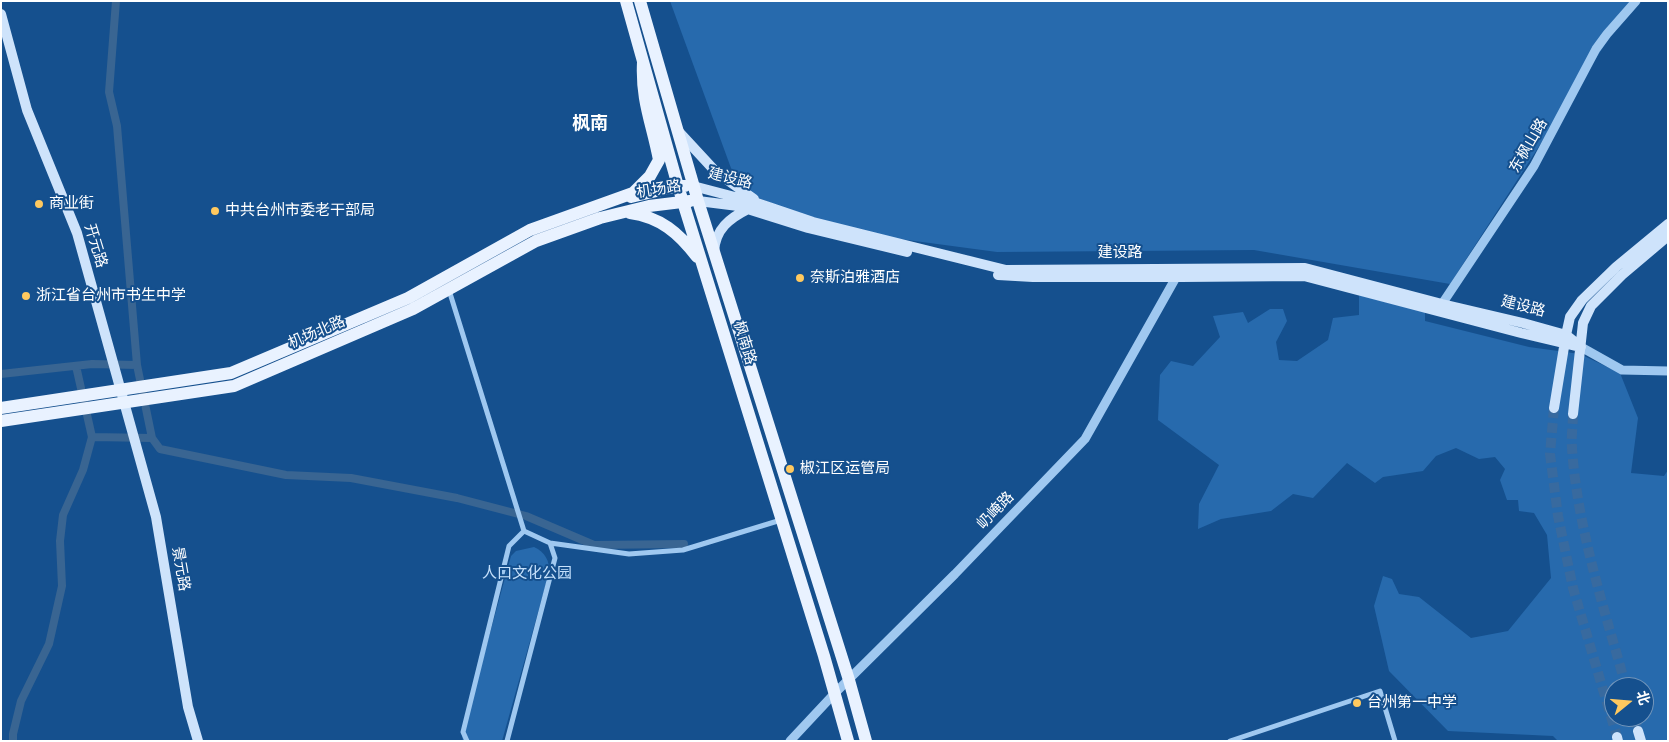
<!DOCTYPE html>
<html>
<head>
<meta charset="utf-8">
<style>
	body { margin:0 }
	#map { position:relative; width:1669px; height:742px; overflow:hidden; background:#15508e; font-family:"Sofia Sans Condensed","Noto Sans SC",sans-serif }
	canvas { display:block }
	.frame { position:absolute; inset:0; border:2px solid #fff; pointer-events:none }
	.north { position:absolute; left:1604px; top:677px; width:50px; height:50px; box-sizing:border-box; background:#15508e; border:1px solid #7396bb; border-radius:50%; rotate:73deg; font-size:14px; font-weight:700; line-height:20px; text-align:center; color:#fff }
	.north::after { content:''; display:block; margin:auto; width:18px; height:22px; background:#ffc95f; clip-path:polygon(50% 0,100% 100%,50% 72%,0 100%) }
</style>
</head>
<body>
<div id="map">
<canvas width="1669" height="742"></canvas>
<div class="frame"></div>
<div class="north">北</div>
</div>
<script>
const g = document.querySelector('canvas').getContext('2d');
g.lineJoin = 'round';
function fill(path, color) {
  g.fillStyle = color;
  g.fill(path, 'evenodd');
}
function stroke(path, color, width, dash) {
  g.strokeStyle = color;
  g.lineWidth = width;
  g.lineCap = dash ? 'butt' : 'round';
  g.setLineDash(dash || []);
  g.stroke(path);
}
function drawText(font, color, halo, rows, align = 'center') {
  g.font = font + ' "Sofia Sans Condensed","Noto Sans SC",sans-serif';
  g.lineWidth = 4;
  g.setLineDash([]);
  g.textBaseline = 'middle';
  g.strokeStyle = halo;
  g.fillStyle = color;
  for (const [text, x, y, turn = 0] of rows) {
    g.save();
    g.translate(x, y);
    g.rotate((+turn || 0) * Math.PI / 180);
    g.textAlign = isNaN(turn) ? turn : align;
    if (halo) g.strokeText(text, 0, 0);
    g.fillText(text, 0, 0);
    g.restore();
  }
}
const green = new Path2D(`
	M670,1h963l-183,283 -196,-34 -257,2 -157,-21 -101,-41z
	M1359,295l66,17v9l104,26 51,7 40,19 18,45 -7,55 33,3 4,-6v271h-110l-5,-5 -105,-5 -59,-60 -15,-65 9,-30 9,3 7,15 20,3 52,41 37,-7 43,-53 -4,-43 -13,-22 -15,-2 -1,-11h-11l-7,-20 5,-11 -10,-12 -16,2 -23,-11 -20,8 -13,15 -40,6 -8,6 -28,-20 -34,35 -20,-4 -22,17 -50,8 -23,10 1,-25 20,-39 -61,-45 2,-45 11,-14 22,5 27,-29 -7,-21 30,-4 5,11 22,-14h13l4,12 -11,21 3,18 18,1 31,-21 5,-22 26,-3zM1614,687h30v30h-30z
	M534,547c11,5 16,14 15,26l-47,168h-39l-1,-5 49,-180 5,-5z`);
const canal = new Path2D(`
	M116,1l-7,91 8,34 20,239
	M1,374l91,-10 45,1 15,73 8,11 126,26 65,3 106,20 69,18 68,29 90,-1
	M92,437l60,1
	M13,741v-7l8,-33 28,-57 13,-58 -2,-45 3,-26 20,-45 9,-33 -16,-71`);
const secondaryTunnel = new Path2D(`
	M1554,408l-4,46 8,62 15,72 44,149
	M1573,414c0,11 -2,23 -1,34 5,79 33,163 54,239
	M1634,717l4,14`);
const minor = new Path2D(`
	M449,290l75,241 -15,15 -46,186 4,9
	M550,543l79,11 54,-4 98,-30
	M507,741l48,-183 -5,-15 -26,-12
	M1230,741l150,-50 15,50`);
const tertiary = new Path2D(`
	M1442,304l92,-138 62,-117 11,-15 29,-33
	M1581,347l41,23 46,1
	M790,741l44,-47 121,-120 130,-135 94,-167`);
const secondary = new Path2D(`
	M1,14l26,96 50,123 79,284 32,190 10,34
	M679,132l37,40 38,27
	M693,186l61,16 59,20 193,48 299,-2 137,36 81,19 43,12 15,12
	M698,201l40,5 70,22 99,24
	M714,252c1,-23 16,-34 34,-43
	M998,275l35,2h148l123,-1 217,57 59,14
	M1554,408l12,-73 4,-18 12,-17 34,-33 52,-43
	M1573,414l10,-91 8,-17 31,-31 46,-39
	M1638,731l3,10
	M1617,737l1,4`);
const primary = new Path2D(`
	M626,1l52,185 146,470 24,85
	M640,1l58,200 151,479 17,61
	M631,197l47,-11h7
	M630,213c30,4 49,20 67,44
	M1,408l230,-35 177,-75 122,-68 103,-37 17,-17 9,-16c-7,-37 -18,-59 -16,-98
	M1,421l233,-35 179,-77 123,-68 64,-23 49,-12 41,-5`);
const markers = [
	[39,204,5,"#ffc95f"],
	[215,211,5,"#ffc95f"],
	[800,278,5,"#ffc95f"],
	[26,296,5,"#ffc95f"],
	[790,469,5,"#ffc95f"],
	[1357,703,5,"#ffc95f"]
];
const streetNames = [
	["东枫山路",1529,146,-60],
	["建设路",730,179,14],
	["机场路",659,190,-9],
	["开元路",95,246,73],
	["建设路",1120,253],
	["建设路",1523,307,14],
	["机场北路",317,333,-23],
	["枫南路",744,343,73],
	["屷崦路",996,511,-46],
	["景元路",180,569,80]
];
const poiNames = [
	["商业街",49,204],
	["中共台州市委老干部局",225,211],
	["奈斯泊雅酒店",810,278],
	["浙江省台州市书生中学",36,296],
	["椒江区运管局",800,469],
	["台州第一中学",1367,703]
];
const parkNames = [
	["人口文化公园",527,574]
];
const quarterNames = [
	["枫南",590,124]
];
fill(green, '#276aad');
stroke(canal, '#396592', 8);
stroke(secondaryTunnel, '#386a9f', 10, [10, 5]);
stroke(minor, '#9fc8f0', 5);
stroke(tertiary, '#9fc8f0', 9);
stroke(secondary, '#cee3fb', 10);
stroke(primary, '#e9f2ff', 12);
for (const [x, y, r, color] of markers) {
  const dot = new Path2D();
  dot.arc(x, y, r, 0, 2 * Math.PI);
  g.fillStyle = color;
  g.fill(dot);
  stroke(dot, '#15508e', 2);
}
drawText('15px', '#fff', '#15508e', streetNames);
drawText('15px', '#fff', '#15508e', poiNames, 'left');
drawText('15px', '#c6e1fc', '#15508e', parkNames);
drawText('bold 18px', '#fff', '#15508e', quarterNames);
</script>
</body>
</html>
